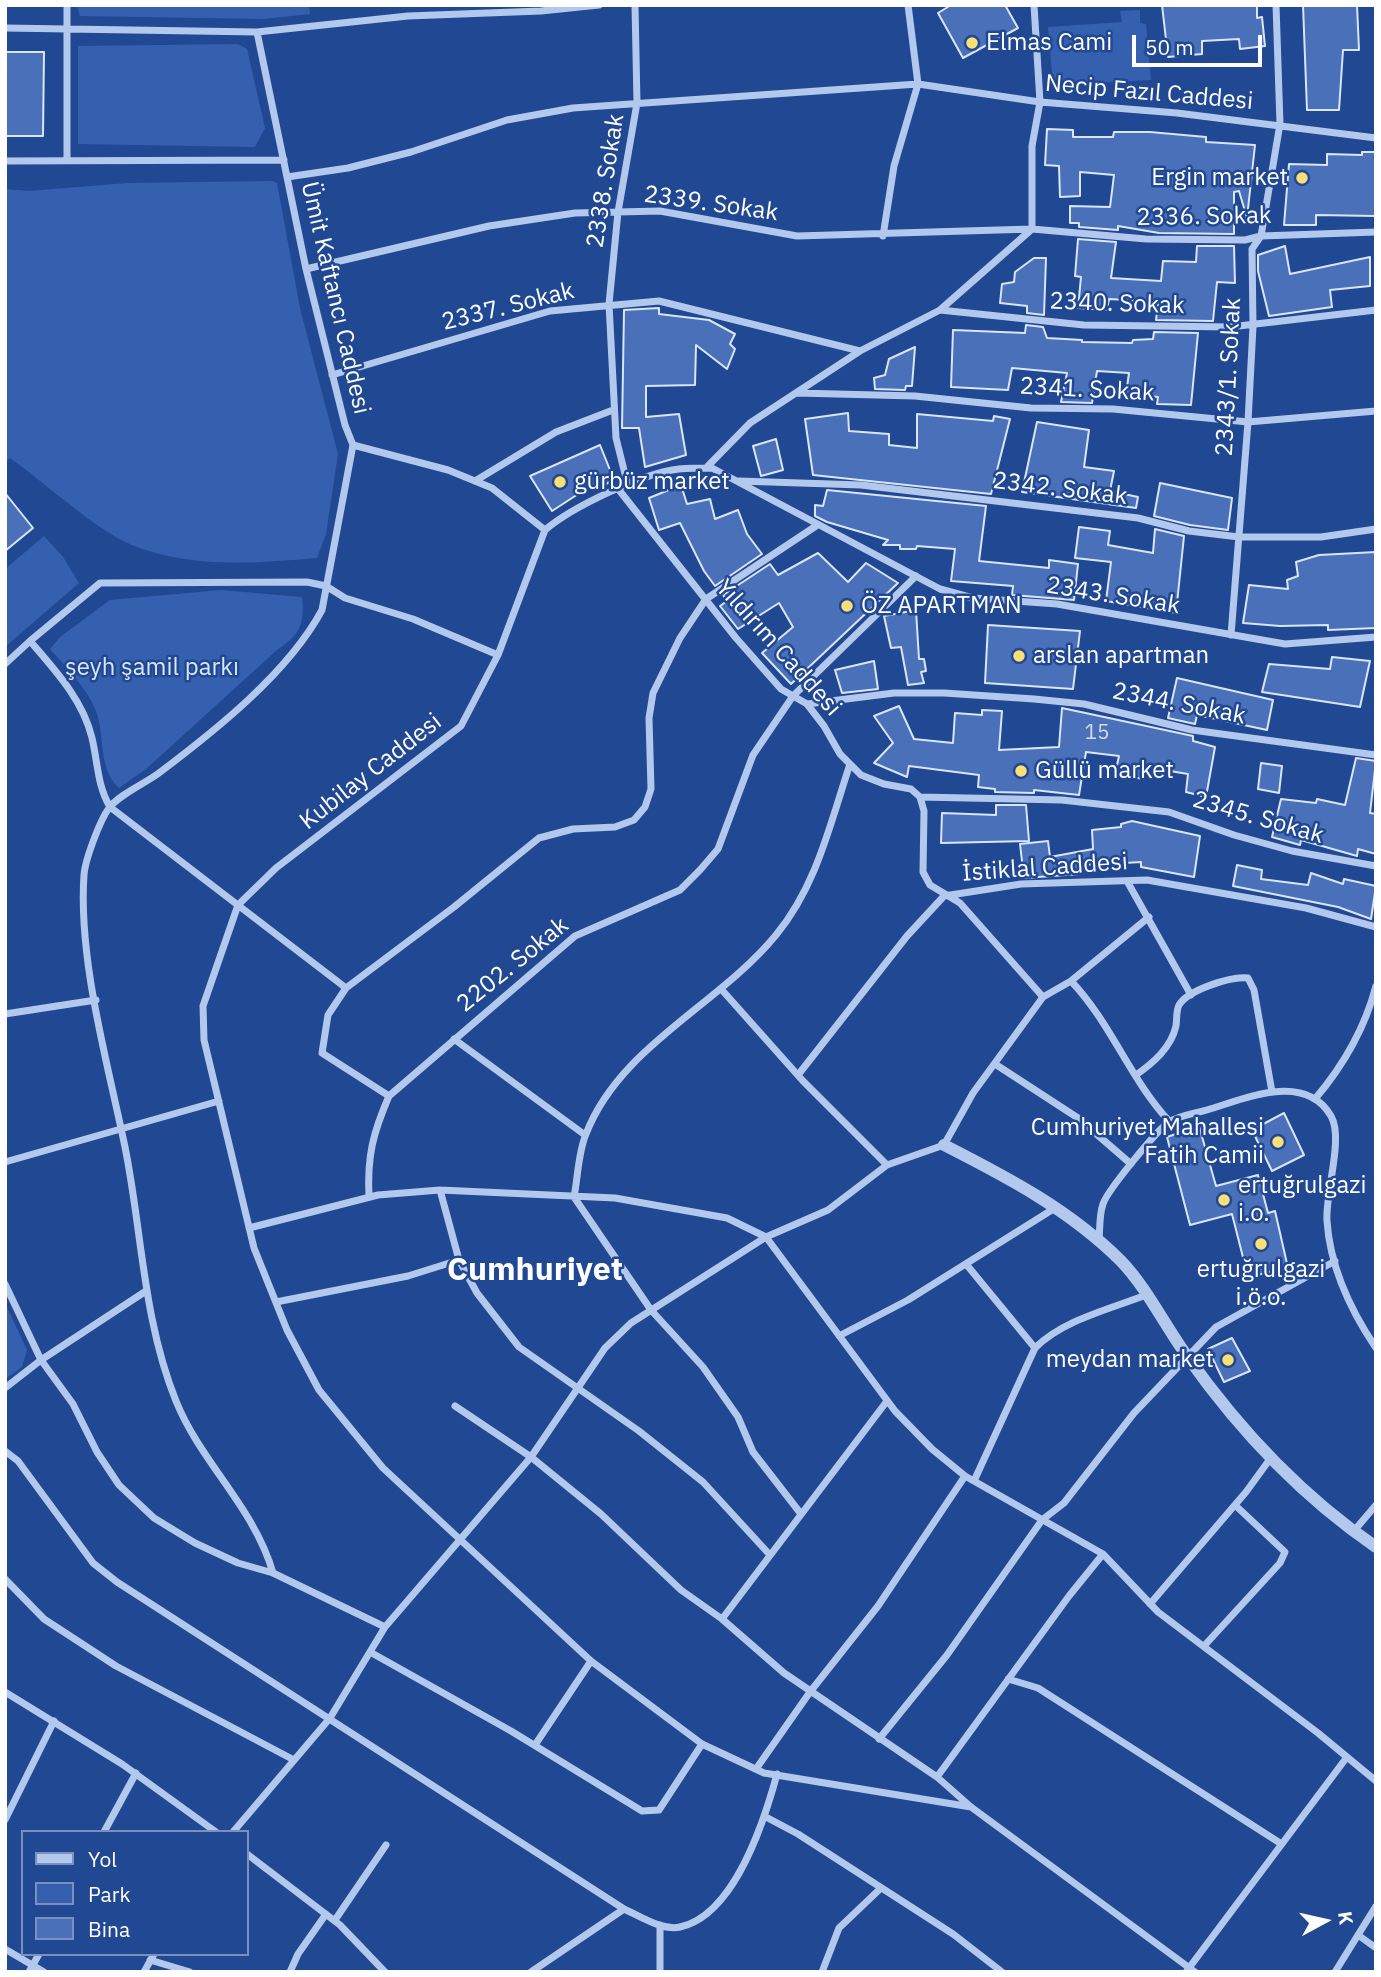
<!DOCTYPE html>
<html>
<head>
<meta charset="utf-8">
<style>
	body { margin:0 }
	#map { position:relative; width:1381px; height:1977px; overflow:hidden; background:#214893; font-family:"IBM Plex Sans",sans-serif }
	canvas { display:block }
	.frame { position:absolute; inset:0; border:7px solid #fff; pointer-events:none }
	.legend { position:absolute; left:21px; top:1830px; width:228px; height:126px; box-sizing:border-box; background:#214893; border:2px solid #7a91be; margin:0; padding:9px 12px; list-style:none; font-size:21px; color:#fff }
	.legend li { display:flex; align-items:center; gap:14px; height:35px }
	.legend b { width:35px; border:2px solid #7a91be }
	.north { position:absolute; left:1290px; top:1886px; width:70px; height:70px; -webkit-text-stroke:5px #214893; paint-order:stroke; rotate:82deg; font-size:19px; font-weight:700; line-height:28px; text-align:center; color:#fff }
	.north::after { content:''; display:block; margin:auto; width:24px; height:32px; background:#fff; clip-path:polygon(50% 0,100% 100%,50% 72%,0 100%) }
	.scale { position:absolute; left:1132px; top:35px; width:130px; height:32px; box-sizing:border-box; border:4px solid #fff; border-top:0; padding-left:9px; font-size:21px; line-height:24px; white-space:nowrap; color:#fff; -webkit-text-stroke:5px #214893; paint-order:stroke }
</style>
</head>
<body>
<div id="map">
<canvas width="1381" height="1977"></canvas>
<div class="frame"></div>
<ul class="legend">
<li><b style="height:9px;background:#b3c8ed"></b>Yol</li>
<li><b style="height:19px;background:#3560b0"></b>Park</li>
<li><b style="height:19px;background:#4a70b9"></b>Bina</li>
</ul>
<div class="north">K</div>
<div class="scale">50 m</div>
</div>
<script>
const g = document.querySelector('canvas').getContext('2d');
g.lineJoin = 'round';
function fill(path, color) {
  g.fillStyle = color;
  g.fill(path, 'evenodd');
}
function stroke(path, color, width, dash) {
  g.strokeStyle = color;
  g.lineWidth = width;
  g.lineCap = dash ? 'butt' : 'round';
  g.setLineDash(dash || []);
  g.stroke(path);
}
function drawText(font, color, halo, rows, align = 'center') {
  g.font = font + ' "IBM Plex Sans",sans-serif';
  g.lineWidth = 5;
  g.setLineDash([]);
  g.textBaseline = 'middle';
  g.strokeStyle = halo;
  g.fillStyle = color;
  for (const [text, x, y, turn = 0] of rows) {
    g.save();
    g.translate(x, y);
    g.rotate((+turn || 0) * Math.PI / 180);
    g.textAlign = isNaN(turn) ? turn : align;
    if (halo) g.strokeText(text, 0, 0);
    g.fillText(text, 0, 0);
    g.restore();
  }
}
const green = new Path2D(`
	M77,5h232l1,9 -46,5 -184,-3z
	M1140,10v13l6,1 5,56 -98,5 -5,-58 74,-5 -2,-11z
	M238,44l9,5 18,79 -10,19 -177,-3v-98z
	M272,181l5,2 23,125 38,146 -12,80 -9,24c-62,5 -126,11 -185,-13 -35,-14 -88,-63 -122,-87l-5,4v-273l24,2 98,-8z
	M44,536l19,21 16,26 -74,64v-78z
	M221,590l81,7c3,26 -2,38 -24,52l-132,120 -27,19c-22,-21 -13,-50 -23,-77 -9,-23 -30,-44 -46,-62l10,-12 50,-37z
	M5,1303l22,47 -5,17 -17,12z`);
const building = new Path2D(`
	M951,5h54l13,23 -55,30 -25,-45z
	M1162,5h95v13l5,-1 3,29 -25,3 -1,-10 -37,2v13l-34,3z
	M1303,5h54l2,45h-16l-4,60h-32z
	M5,52h39l-1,84h-38z
	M1047,129l26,1v7h40l1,-5h36l56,5v5l49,3 -8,73 -8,-27 -5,1v42l-75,-1 -41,-7v4l-39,-3v-4h-9v-17l40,1 4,-32 -34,-3v24l-20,1 -1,-31 -14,-1z
	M1362,152h14v64l-60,-1v10h-32l5,-61 38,1v-11l35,1z
	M1078,239l38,3 -5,36 50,3 2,-20 33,1 1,-16h37l1,37 -18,-1 -4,39 -57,-1 2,-18 -49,-3 -2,11 -29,-2 3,-31 -6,-1z
	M1285,246l5,28 80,-17v29l-40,4 2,17 -63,9 -11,-45v-16z
	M1034,258h12l-2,57 -17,-2v-7l-27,-3 2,-19 12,-2 1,-10z
	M659,308v6l50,6 26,14 -5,10 5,5 -8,20 -31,-24 -1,40 -49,1v31l33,-3 7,41 -41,12 -6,-39h-17l2,-118z
	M1026,325l17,2 4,11 35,2v2l50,1 1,-3 20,-1 1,-7 44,1 -7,72 -34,-1 1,-7 -32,-3 3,-21 -32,-2 -5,32 -31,-1 6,-29 -55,-5 -4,22 -57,-3 2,-57 72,3z
	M915,347l-3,39h-6l-1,4 -30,-1 -1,-11 11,-3 4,-16z
	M848,413l1,18 40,3v11l28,3v-34l76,7 1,-5 16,3 -19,75 -178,-19 -8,-56z
	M1037,422l52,8 -5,37 30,4 -4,20 28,6 -2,11 -114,-16z
	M776,439l7,31 -22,6 -8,-30z
	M600,445l14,35 -20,10 -2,-5 -40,26 -22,-35z
	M1160,483l72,15 -4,32 -38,-5 -36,-9z
	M681,485l6,19 23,-5 5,20 23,-9 9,24 15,20 -47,32 -11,-15 -24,-48 -21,7 -10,-32z
	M827,490l159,16 -7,55 70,7v-8l29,4 -4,36 -62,-5 1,-9 -62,-5 4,-32 -38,-3 -1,3h-16v-4h-17l5,-5 -61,-18 -12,-6v-11l8,1z
	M5,493l28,35 -28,23z
	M1079,527l31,4 -2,14 45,8 2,-24 29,7 -8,77 -70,-12 5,-39 -36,-4z
	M1376,552v76l-48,2v-5l-48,1 -37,-3 6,-38 39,4 -1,-9 11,-4 -2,-14 23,-7z
	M818,553l30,29 18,-19 32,20 -107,101 -29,-31 31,-26 -14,-24 -41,26 -18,-23 7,-5 -4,-6 47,-31 8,11z
	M916,610l3,49h5l2,12 -5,1 3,11 -16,2 -7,-38 -10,1 -7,-32z
	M988,625l92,6 -7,58 -88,-6z
	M1332,657l38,4 -10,46 -98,-15 7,-28 61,5z
	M874,661l4,28 -36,4 -7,-23z
	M1177,678l96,22 -6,30 -70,-15 -2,9 -27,-6z
	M899,706l15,33 39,4 2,-30 27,2v-5l20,1 -3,39 60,-3 3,-39 131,28v5l22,6 -9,50 -20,-5 2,-18 -43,-7 -2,12 -28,-5 4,-18 -33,-4 -7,43 -45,-5v3l-39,-1v-3l-17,-2 1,-12 -70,-9 -2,11 -33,-14 19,-20 -19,-27z
	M1356,758l20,3 -6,52 6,1v40l-18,-5 -1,7 -56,-16 -1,5 -28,-8 9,-38 35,4 1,-4 28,6z
	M1261,763l21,3 -3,27 -21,-4z
	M996,805h30l3,36 -88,2 1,-30 54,2z
	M1132,821l68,15 -6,41 -53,-10v-5l-16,1 -1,-3 -46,6 2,8 -56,4 -4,-34 28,-3 2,16 43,-8 -1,-19 29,-3v-3z
	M1237,865l25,5 -1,9 47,6 3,-12 32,11 1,-5 32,7 -5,33 -33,-12 -105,-21z
	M1284,1113l20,42 -32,16 -20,-41z
	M1199,1126l17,60 42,-11 10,38 7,-2 13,57 -40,9 -16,-63 -42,11 -23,-88z
	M1232,1338l18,33 -26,11 -16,-33z`);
const minor = new Path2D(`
	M1034,5l6,97 -8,44v83l114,10 99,1 16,-4 115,-4
	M5,28l252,4 151,-16 133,-5 58,-6
	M257,32l49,237 39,156 8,20 95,25 44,18 53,42
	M5,161l279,-1
	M67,161v-156
	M287,177l61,-9 63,-16 96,-32 66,-12 345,-24 122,18 137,11 199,25
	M883,236l11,-70 24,-82 -10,-79
	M306,269l183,-43 86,-13 85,-2 137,25 235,-7 -92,81 -80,41 -110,72 -44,45
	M940,310l144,15 146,2 146,-17
	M332,375l218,-64 109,-10 201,50
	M797,393l118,3 116,12 82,1 135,13 128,-11
	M475,481l81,-49 57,-22
	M739,481l122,4 277,33 51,13 50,6h82l55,-8
	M628,486l-12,-48 -7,-134 9,-92 19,-109 -2,-98
	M619,490l117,148 45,51 26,15 17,22 16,28 21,21 23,9 27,5 9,8 4,14 -1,61 7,13 30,18 83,94
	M1231,635l17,-213 5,-96 -1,-77 9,-13 19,-112 -4,-119
	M30,641l70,-58 207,-1 19,4 19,12 68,21 85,36
	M5,664l25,-23c25,29 53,59 62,97 6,25 5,47 18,69l236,181
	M807,704l87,-11h50l90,6 50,5 108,26 184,25
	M920,797l142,3 107,12 65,23 58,16 84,15
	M1127,881l64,114
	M1071,981c40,42 59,98 98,140
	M722,990l81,91 84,84
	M5,1014l91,-14
	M454,1039l131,96
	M995,1064l83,54 53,46
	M798,1075l109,-139 37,-40 77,-12 126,-4 159,28 70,19
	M1136,1075c17,-12 35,-27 40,-49 1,-7 0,-15 3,-21 9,-15 52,-29 69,-27l6,12 18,102
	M389,1096l-67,-43 6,-38 18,-27 108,-81 85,-69 34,-9 42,-2 19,-7 11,-13 6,-18 -2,-71 4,-25 27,-55 26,-39 110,-73
	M1315,1099c28,-33 50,-71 61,-113
	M5,1162l214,-61
	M440,1190l19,70 18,33 42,54 120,84 64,51 67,73
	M369,1197c-2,-41 4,-64 20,-101l186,-160 105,-46 20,-20 18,-21 35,-94 40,-59 123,-120
	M249,1228l129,-33 62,-5 175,8 112,20 39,19 129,174 37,38 33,27 138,78 55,58 160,121 58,48
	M1099,1241c1,-11 0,-26 4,-37 4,-13 54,-74 66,-82 11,-7 29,-9 41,-13 37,-11 95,-37 121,7 13,22 -6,77 -4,105 3,45 24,90 49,127
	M966,1264l69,84
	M5,1284l36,76 32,44 24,48 22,33 35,33 41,25 43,20 35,10 112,54
	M276,1302l132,-26 51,-16
	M839,1336l69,-36 147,-92
	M5,1388l36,-28 105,-69
	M455,1406l76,51 70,57 80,76 41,29 62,54 153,104 34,30 224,165
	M5,1451l13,10 75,102 24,19 507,327c16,7 38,22 56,18 54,-12 84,-105 97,-153
	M974,1481l61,-133c28,-28 75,-39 111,-53
	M801,1514l-48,-62 -15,-35 -35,-50 -52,-57 -77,-113c4,-20 4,-44 12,-63 34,-88 132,-128 190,-199 41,-50 54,-111 74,-171
	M1353,1532l23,-27
	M273,1573c-19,-66 -72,-110 -97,-172 -33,-81 -34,-170 -51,-254 -17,-83 -47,-187 -41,-272 1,-15 16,-55 25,-67 11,-14 35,-24 50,-35 57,-43 129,-100 163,-163l31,-165
	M5,1579l39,40 72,47 178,94
	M1150,1604l96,-112 24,-33
	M722,1619l165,-218
	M1204,1646l76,-83 5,-11 -50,-47
	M370,1652l141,79 131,80 17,-1 43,-66
	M1008,1679l30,9 242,155
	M5,1692l117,72 94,68
	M879,1739l68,-84 95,-135 22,-17 70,-90 82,-86 119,-66
	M535,1745l56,-84
	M756,1769l54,-77 68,-86 87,-130
	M937,1777l132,-181 34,-42
	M971,1807l-207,-34 -62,-29 -111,-83 -208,-193 -64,-78 -32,-60 -33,-82 -50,-208 -1,-34 35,-101 38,-37 185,-142 37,-71 47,-125c27,-23 98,-57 134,-61 11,-1 22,-1 33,-1l228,121 33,9 84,6 228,40 91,-7
	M764,1816l34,18 155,100 49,38
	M5,1820l49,-99
	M104,1832l32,-59
	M233,1832l97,-114 55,-91 146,-170 74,-109 26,-25 135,-86 62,-27 59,-45 57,-20 29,-52 70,-96 28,-16 78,-64
	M247,1854l93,71 45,47
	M335,1920l51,-75
	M1358,1935l18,13
	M5,1949l39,23
	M150,1960l40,12
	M29,1972l10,-18
	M144,1972l10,-18
	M290,1972l8,-18 28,-40
	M531,1972l93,-63
	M660,1972v-47
	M822,1972l17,-44 42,-40
	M1186,1972l161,-215
	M1335,1972l41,-66`);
const tertiary = new Path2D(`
	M944,1145c63,32 126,65 177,116 26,27 44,65 66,95 53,75 113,139 189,191`);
const markers = [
	[972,43,7,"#fae075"],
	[1302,178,7,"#fae075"],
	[560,482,7,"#fae075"],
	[847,606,7,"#fae075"],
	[1019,656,7,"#fae075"],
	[1021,771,7,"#fae075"],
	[1278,1142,7,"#fae075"],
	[1224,1200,7,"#fae075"],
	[1261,1244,7,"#fae075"],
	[1228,1360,7,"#fae075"]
];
const numberNames = [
	["15",1097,733]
];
const poiNames = [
	["Elmas Cami",986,43],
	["Ergin market",1288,178,"right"],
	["gürbüz market",574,482],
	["ÖZ APARTMAN",861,606],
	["arslan apartman",1033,656],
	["Güllü market",1035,771],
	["Cumhuriyet Mahallesi",1264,1128,"right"],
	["Fatih Camii",1264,1156,"right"],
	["ertuğrulgazi",1238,1186],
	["i.o.",1238,1214],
	["ertuğrulgazi",1261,1270,"center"],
	["i.ö.o.",1261,1298,"center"],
	["meydan market",1214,1360,"right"]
];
const streetNames = [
	["Necip Fazıl Caddesi",1149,93,5],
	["2338. Sokak",606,181,-81],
	["2339. Sokak",711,204,8],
	["2336. Sokak",1204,217,-1],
	["Ümit Kaftancı Caddesi",335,298,77],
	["2340. Sokak",1117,304,2],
	["2337. Sokak",508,307,-14],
	["2343/1. Sokak",1229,377,-87],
	["2341. Sokak",1087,390,3],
	["2342. Sokak",1060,489,7],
	["2343. Sokak",1113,596,9],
	["Yıldırım Caddesi",778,648,48],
	["2344. Sokak",1179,704,11],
	["Kubilay Caddesi",371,772,-38],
	["2345. Sokak",1258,818,16],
	["İstiklal Caddesi",1045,868,-4],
	["2202. Sokak",513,965,-39]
];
const parkNames = [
	["şeyh şamil parkı",152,668]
];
const districtNames = [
	["Cumhuriyet",535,1271]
];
fill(green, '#3560b0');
fill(building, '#4a70b9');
stroke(building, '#d9e5fa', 2);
stroke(minor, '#b3c8ed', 7);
stroke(tertiary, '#b3c8ed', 12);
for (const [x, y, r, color] of markers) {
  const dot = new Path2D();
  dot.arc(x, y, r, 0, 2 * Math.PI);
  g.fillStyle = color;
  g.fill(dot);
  stroke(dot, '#214893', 2.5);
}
drawText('21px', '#d2dbee', null, numberNames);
drawText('24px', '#fff', '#214893', poiNames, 'left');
drawText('24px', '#fff', '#214893', streetNames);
drawText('24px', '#d9e5fa', '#214893', parkNames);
drawText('bold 32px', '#fff', '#214893', districtNames);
</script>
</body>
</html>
